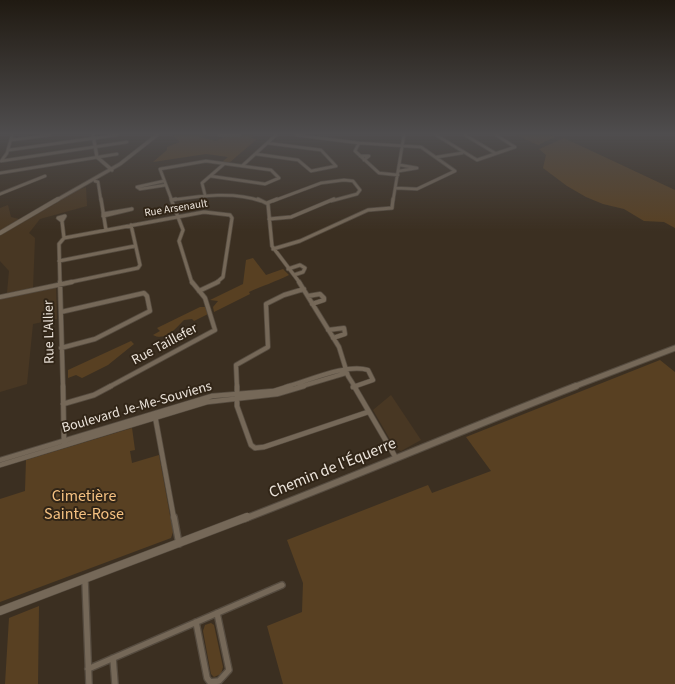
<!DOCTYPE html>
<html>
<head>
<meta charset="utf-8">
<style>
	body { margin:0 }
	canvas { display:block; background:#3b2f21 }
</style>
</head>
<body>
<canvas width="675" height="684"></canvas>
<script>
const g = document.querySelector('canvas').getContext('2d');
g.lineJoin = 'round';
function fill(path, color) {
  g.fillStyle = color;
  g.fill(path, 'evenodd');
}
function stroke(path, color, width, dash) {
  g.strokeStyle = color;
  g.lineWidth = width;
  g.lineCap = dash ? 'butt' : 'round';
  g.setLineDash(dash || []);
  g.stroke(path);
}
function drawText(font, color, halo, rows, align = 'center') {
  g.font = font + ' "Source Sans 3",sans-serif';
  g.lineWidth = 4;
  g.setLineDash([]);
  g.textBaseline = 'middle';
  g.strokeStyle = halo;
  g.fillStyle = color;
  for (const [text, x, y, turn = 0] of rows) {
    g.save();
    g.translate(x, y);
    g.rotate((+turn || 0) * Math.PI / 180);
    g.textAlign = isNaN(turn) ? turn : align;
    if (halo) g.strokeText(text, 0, 0);
    g.fillText(text, 0, 0);
    g.restore();
  }
}
const built = new Path2D(`
	M86,187l1,19 -47,13 -11,14 6,5 -2,50 -26,5 2,-22 -9,-10v-53l8,-3 3,12 12,3 47,-27z
	M56,286l1,33 -24,5 -6,60 -27,8v-94z
	M391,395l30,45 -20,11 -6,-3 -22,-38z`);
const green = new Path2D(`
	M173,135h34l-8,2 17,4c10,-7 26,-6 37,-6l-3,3 7,1 -28,24 -7,-1 6,-5 -22,-3 -53,8 14,-12v-3l13,-5z
	M516,135h34l5,2 -17,8z
	M564,138l111,52v38l-11,-6 -20,-1 -20,-12 -21,-5 -17,-7 -19,-11 -24,-18 3,-13 -7,-6z
	M253,258l13,17 17,-6 6,6c-14,7 -27,11 -40,17l1,2 -36,18 -1,-5 5,-6 -8,-1 33,-16 3,-24z
	M200,307h5l3,7 -14,7 -2,-2 -8,1c-7,7 -18,22 -31,15l7,-4 -3,-3z
	M131,341l3,3 -26,21 -26,13 -6,-3 -8,3v-8z
	M660,360l15,12v312h-392l-16,-58 35,-14 1,-29 -16,-43 141,-55 4,8 59,-22 -25,-34z
	M132,428l3,22 -5,1 2,12 27,-8 14,77 -2,6 -171,64v-103l25,-8 1,-31z
	M39,606l-1,78h-33l4,-66z
	M211,623l3,2 9,42 -2,7 -7,3 -3,-3 -8,-43 2,-6z`);
const minorFar4 = new Path2D(`
	M219,135h21
	M296,135l63,8 62,4 34,24 -38,18 -21,-1
	M436,135l41,25 38,-13 -19,-12
	M465,135l30,18
	M11,140l39,-5
	M359,143l-4,8 24,22 19,2
	M9,150l108,-15
	M256,154l42,6 13,11 25,-5 -15,-16 -54,-7
	M360,156h9l-5,4
	M437,157l25,-4
	M2,160l5,-7 5,-18
	M1,161l126,-19
	M242,166l34,-31
	M399,171l18,-3 -17,-3
	M0,173l117,-19
	M95,181l3,1 3,19
	M164,181l-27,6 3,2 26,-4
	M0,194l45,-18
	M205,195l-3,-12 22,-19
	M172,200c28,-4 61,-9 89,1
	M172,201l-12,-32 46,-8 65,9 8,8 -14,6 -55,-8
	M273,201l48,-18 23,-3 9,1 7,9 -3,4 -26,7
	M393,201l11,-66`);
const minorFar3 = new Path2D(`
	M101,199l5,31
	M171,199l12,31 -4,11 13,42
	M258,199l10,5 4,42 28,37
	M172,200l4,-1
	M267,203l10,-4
	M103,214l29,-5 -29,7
	M65,216l-3,5 -4,-3z
	M269,219l22,-2 43,-18
	M62,221l2,17
	M64,238l140,-26 26,3 2,3 -9,59 -7,6
	M273,249l27,-8 68,-31 24,-2 1,-9
	M59,261l76,-15
	M288,269l12,-4 5,3 -2,4 -9,3
	M60,283l-1,-39 5,-6
	M66,283l72,-15 2,-3 -9,-40`);
const minorFar2 = new Path2D(`
	M60,282l3,105
	M299,282l40,65 9,29 7,11
	M199,291l19,-9
	M308,296l12,-2 4,4v2l-12,4
	M0,297l72,-15
	M61,312l83,-19 3,3 3,15 -55,28 -34,9
	M328,330l16,-2 1,6 -12,4
	M109,387l106,-57 -10,-32 -13,-16
	M237,387l-1,-22 32,-18 -2,-43 18,-9 20,-6
	M286,387c22,-6 61,-24 82,-17l5,10 -20,7
	M299,387l47,-14`);
const minorFar1 = new Path2D(`
	M63,386l1,57
	M237,386v20l14,39 4,3 9,-1 104,-35
	M354,386l42,72
	M353,387l3,-1
	M63,404l31,-9 17,-9
	M155,416l19,103
	M0,460l212,-64 62,-5 16,-5
	M0,465l207,-63 70,-8 27,-8`);
const minor = new Path2D(`
	M174,517l5,27
	M85,580l4,104
	M196,622l11,56 3,4 9,-1 10,-11 -12,-57
	M113,658l2,26
	M88,669l194,-84`);
const tertiaryFar4 = new Path2D(`
	M93,135l4,22 15,13
	M55,201l65,-37 37,-29`);
const tertiaryFar3 = new Path2D(`
	M0,233l58,-34`);
const tertiaryFar2 = new Path2D(`
	M573,387l102,-39`);
const tertiaryFar1 = new Path2D(`
	M244,519c112,-43 221,-90 332,-133`);
const tertiary = new Path2D(`
	M0,611l247,-94`);
const farStreetnames = [
	["Rue Arsenault",176,209,-9]
];
const streetNames = [
	["Rue L'Allier",50,332,-91],
	["Rue Taillefer",165,345,-28],
	["Boulevard Je-Me-Souviens",137,408,-16]
];
const nearStreetnames = [
	["Chemin de l'Équerre",333,469,-22]
];
const nearParknames = [
	["Cimetière",84,497],
	["Sainte-Rose",84,515]
];
fill(built, '#483723');
fill(green, '#584022');
stroke(minorFar4, '#564c40', 4);
stroke(minorFar3, '#564c40', 4.5);
stroke(minorFar2, '#564c40', 5.5);
stroke(minorFar1, '#564c40', 6);
stroke(minor, '#564c40', 8);
stroke(tertiaryFar4, '#564c40', 4.5);
stroke(tertiaryFar3, '#564c40', 5);
stroke(tertiaryFar2, '#564c40', 7);
stroke(tertiaryFar1, '#564c40', 8);
stroke(tertiary, '#564c40', 9);
stroke(minorFar4, '#756858', 2.5);
stroke(minorFar3, '#756858', 3);
stroke(minorFar2, '#756858', 4);
stroke(minorFar1, '#756858', 4.5);
stroke(minor, '#756858', 5.5);
stroke(tertiaryFar4, '#756858', 3);
stroke(tertiaryFar3, '#756858', 4);
stroke(tertiaryFar2, '#756858', 5);
stroke(tertiaryFar1, '#756858', 6);
stroke(tertiary, '#756858', 8);
const sky = g.createLinearGradient(0, 0, 0, 231);
sky.addColorStop(0, '#201a12');
sky.addColorStop(0.58, '#4f4d4e');
sky.addColorStop(1, '#4f4d4e00');
g.fillStyle = sky;
g.fillRect(0, 0, 675, 231);
drawText('11px', '#ebe3da', '#312517', farStreetnames);
drawText('14px', '#ebe3da', '#312517', streetNames);
drawText('16px', '#ebe3da', '#312517', nearStreetnames);
drawText('16px', '#f5c181', '#312517', nearParknames);
</script>
</body>
</html>
